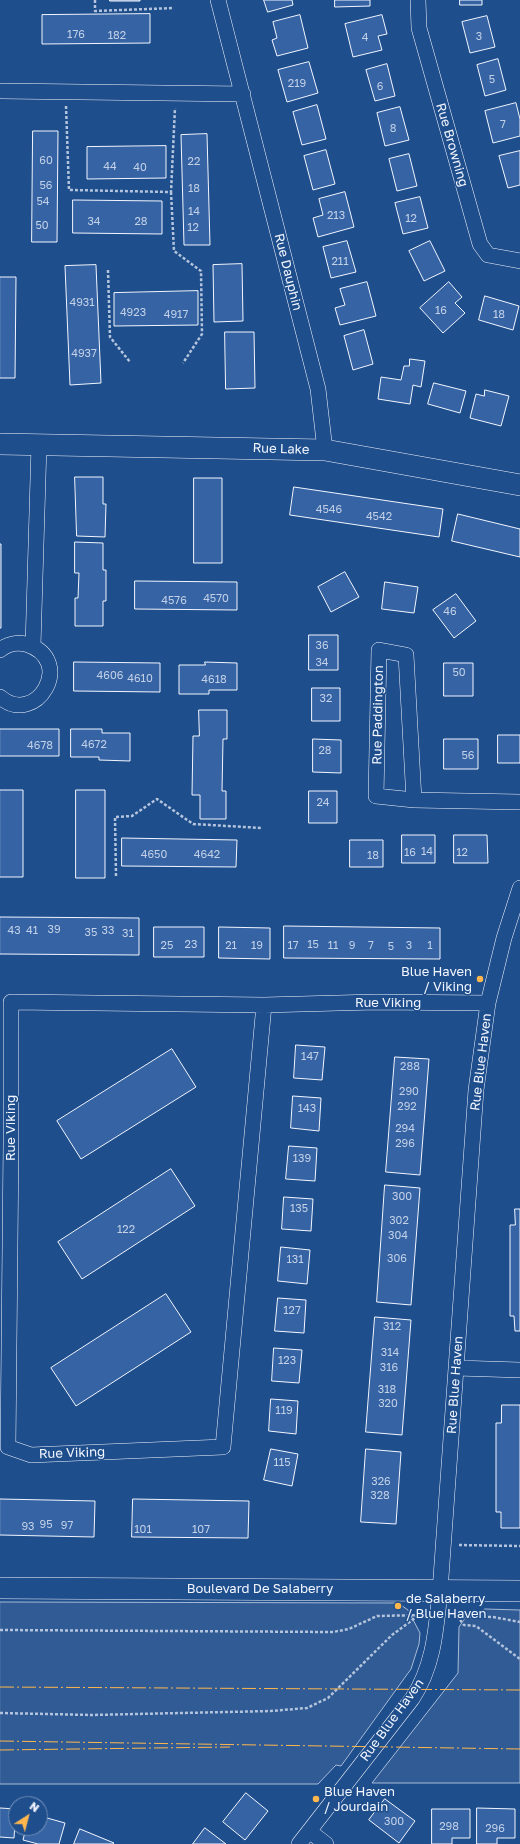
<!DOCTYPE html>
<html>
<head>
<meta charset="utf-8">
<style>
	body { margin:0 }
	#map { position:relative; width:520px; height:1844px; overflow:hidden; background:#1f4e8c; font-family:"Golos Text",sans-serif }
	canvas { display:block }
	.north { position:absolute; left:8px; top:1796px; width:40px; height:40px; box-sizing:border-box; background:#1f4e8c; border:1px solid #7391ba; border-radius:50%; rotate:36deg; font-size:11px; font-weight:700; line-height:16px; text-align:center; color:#f2f6ff }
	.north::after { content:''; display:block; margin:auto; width:14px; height:18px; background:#ffb74d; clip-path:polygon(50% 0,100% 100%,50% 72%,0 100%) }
</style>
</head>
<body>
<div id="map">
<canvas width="520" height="1844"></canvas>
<div class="north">N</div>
</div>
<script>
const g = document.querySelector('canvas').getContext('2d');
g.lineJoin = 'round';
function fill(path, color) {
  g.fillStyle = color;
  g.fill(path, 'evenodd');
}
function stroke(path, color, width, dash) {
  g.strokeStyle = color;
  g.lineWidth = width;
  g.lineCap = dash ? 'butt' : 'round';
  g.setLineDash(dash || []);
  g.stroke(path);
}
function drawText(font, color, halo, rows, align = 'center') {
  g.font = font + ' "Golos Text",sans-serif';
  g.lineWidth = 3;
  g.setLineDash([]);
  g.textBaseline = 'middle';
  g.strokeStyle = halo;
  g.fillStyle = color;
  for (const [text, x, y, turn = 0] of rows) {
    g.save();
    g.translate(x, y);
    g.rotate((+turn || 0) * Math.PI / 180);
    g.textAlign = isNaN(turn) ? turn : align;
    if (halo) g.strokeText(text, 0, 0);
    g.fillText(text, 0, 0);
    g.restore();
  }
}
const built = new Path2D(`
	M0,1602l398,1 10,7 12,23 -1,11 -8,25 -70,97 -5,-1 -18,19h-318z
	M485,1609l35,1v173h-148l86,-110 1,-46 8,-12 13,-2z`);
const building = new Path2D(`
	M110,0h30v1h-30z
	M264,0h28l1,5 -25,7z
	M335,0h35v6l-35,1z
	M460,0h22v5h-22z
	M150,14v29l-108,1v-29z
	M300,15l8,33 -31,8 -5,-16 5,-2 -4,-16z
	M382,15l5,19 -9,2 4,14 -29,7 -8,-33z
	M487,16l8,31 -25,6 -8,-31z
	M498,59l8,31 -21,6 -8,-31z
	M309,62l9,31 -31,9 -9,-32z
	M387,64l8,32 -20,5 -9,-31z
	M516,103l4,16v17l-27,7 -8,-32z
	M317,105l9,34 -24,6 -9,-33z
	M400,107l9,33 -24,6 -8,-33z
	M33,131h25l-1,111h-25z
	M207,134l3,111h-26l-3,-110z
	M166,146v32l-79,1v-32z
	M326,150l9,34 -22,6 -9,-34z
	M520,151v34l-12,3 -9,-32z
	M409,154l8,32 -20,5 -8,-32z
	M345,192l9,35 -36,10 -5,-19 10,-3 -4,-16z
	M420,197l8,31 -25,6 -8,-31z
	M73,200l89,1v33l-89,-1z
	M347,241l9,31 -25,6 -8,-31z
	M430,241l15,30 -21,10 -15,-30z
	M242,264l1,57 -29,1 -1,-57z
	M96,265l5,118 -31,2 -5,-119z
	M0,277h16l-1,101h-15z
	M367,282l9,34 -36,9 -5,-17 10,-3 -5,-16z
	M449,282l13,15 -7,6 10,10 -22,20 -23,-25z
	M198,291v34l-84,1v-33z
	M485,296l34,10 -6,24 -34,-10z
	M364,330l9,34 -20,6 -9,-34z
	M225,332h29l1,56 -29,1z
	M410,359l15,2 -4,26 -8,-2 -3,19 -32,-5 3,-22 20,3 3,-14h5z
	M434,383l32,8 -6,22 -32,-9z
	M485,390l24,6 -8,30 -31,-8 6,-24 8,2z
	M75,477h28v27h3l-1,33 -28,-1z
	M194,478h28v85h-28z
	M294,487l149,22 -4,28 -149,-22z
	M458,514l62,15v28l-68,-16z
	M75,542l28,1v27h3v31h-3v25h-28v-28h3l1,-25h-4z
	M0,544h1v84h-1z
	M345,572l14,25 -28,15 -13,-25z
	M135,581l102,1v28l-102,-1z
	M385,582l33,5 -4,26 -32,-4z
	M456,594l20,27 -22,17 -21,-28z
	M309,635h29v35h-29z
	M74,662l86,1v29l-86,-1z
	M205,662l32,1v27h-28v4h-30v-29h26z
	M444,663h29v33h-29z
	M312,688h28v33h-28z
	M199,710h28v29h-4l-1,52h4v28h-26v-24h-8l1,-59h6z
	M0,729h59v27h-59z
	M71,729h31v4h28v28l-31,-1v-3h-28z
	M498,735h22v28h-22z
	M313,739l28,1v33l-28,-1z
	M444,739h34v30h-34z
	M0,790h23v87h-23z
	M76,790h29v88h-29z
	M309,791h28v32h-28z
	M402,835h33v28h-33z
	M454,835h33l1,28h-34z
	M122,838l115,2 -1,27 -114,-1z
	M350,840h33v27h-33z
	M0,917l139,1v37l-139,-1z
	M284,926l156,2v31l-156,-1z
	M154,927h50v30h-50z
	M219,927l51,1v31l-51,-1z
	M296,1045l29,2 -3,33 -28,-2z
	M172,1049l24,38 -115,72 -24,-38z
	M395,1057l34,2 -9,116 -34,-3z
	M293,1096l28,2 -2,33 -28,-3z
	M289,1146l28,2 -2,33 -29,-2z
	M171,1169l24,37 -113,73 -24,-37z
	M385,1185l35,3 -9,117 -34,-3z
	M284,1197l29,2 -2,32 -29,-2z
	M515,1209h5v122h-5l-1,-15h-4v-91h5z
	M281,1247l29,3 -3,34 -29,-3z
	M166,1294l25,38 -115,74 -25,-38z
	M278,1298l28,2 -2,33 -29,-2z
	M375,1317l36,3 -9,115 -36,-3z
	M274,1348l28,2 -3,33 -27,-2z
	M271,1399l27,2 -2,33 -27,-3z
	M502,1405h18v123h-19v-16h-5v-89h5z
	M271,1449l27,5 -6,32 -28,-6z
	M366,1449l35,3 -5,72 -35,-2z
	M0,1499l95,2 -1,36 -94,-2z
	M133,1499l116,2 -1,37 -116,-1z
	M246,1793l22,18 -23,29 -22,-18z
	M385,1799l30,22 -16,22 -30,-23z
	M0,1808l16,1 -2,29 -14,-1z
	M477,1808l38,1v29h-18v6h-20z
	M432,1809h38v29h-18v6h-20z
	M40,1816l25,7 -6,21h-21l-15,-4 3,-12h14z
	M205,1828l21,16h-33z
	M80,1829l34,14 -1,1h-39z`);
const path = new Path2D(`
	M95,0v11l79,-3
	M66,106l3,84 102,2 4,-84
	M171,192l3,59 27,20 1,63 -19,29
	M108,270l2,67 20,25
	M116,876l-1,-59 17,-1 25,-17 36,25 69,4
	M459,1545l61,1
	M453,1616l40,1 27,5
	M457,1616l7,9 12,1 44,33
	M0,1630l333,2 16,-3 28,-13 45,-1
	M0,1713l92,2 179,-4 36,-3 21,-10 64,-63 27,-20`);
const street = new Path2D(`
	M218,0l100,389 7,61
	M418,0l1,28 61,216 8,11 32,6
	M2,91l241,3
	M33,646l6,-202
	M0,650c7,-6 17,-8 26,-6 51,16 10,84 -26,53
	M414,800l-8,-145 -27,-5 -3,146 38,4 106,2
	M264,1005l-41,442 -192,8 -23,-8 3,-303v-142l253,3 111,-3 113,1
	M456,1368l64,2
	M309,1831l17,13
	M299,1844l113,-145c22,-33 24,-70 28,-108l36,-501 12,-87 16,-65 16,-50`);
const secondary = new Path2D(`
	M0,444l325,6 195,35
	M0,1588l520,3`);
const power = new Path2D(`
	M0,1687l520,3
	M0,1741l520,8
	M0,1750l230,-3`);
const markers = [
	[480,979,4,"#ffb74d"],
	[398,1606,4,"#ffb74d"],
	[316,1799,4,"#ffb74d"]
];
const numberNames = [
	["176",76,35],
	["182",117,36],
	["3",479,37],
	["4",365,38],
	["5",492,80],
	["219",297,84],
	["6",380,87],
	["7",503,125],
	["8",393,129],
	["60",46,161],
	["22",194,162],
	["44",110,167],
	["40",140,168],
	["56",46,186],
	["18",194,189],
	["54",43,202],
	["14",194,212],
	["213",336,216],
	["12",411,219],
	["34",94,222],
	["28",141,222],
	["50",42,226],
	["12",193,228],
	["211",340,262],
	["4931",82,303],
	["16",441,311],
	["4923",133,313],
	["4917",176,315],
	["18",499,315],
	["4937",84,354],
	["4546",329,510],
	["4542",379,517],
	["4570",216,599],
	["4576",174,601],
	["46",450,612],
	["36",322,646],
	["34",322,663],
	["50",459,673],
	["4606",110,676],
	["4610",140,679],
	["4618",214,680],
	["32",326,699],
	["4672",94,745],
	["4678",40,746],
	["28",325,751],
	["56",468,756],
	["24",323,803],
	["14",427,852],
	["16",410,853],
	["12",462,853],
	["4650",154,855],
	["4642",207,855],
	["18",373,856],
	["39",54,930],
	["43",14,931],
	["41",32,931],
	["33",108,931],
	["35",91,933],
	["31",128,934],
	["23",191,945],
	["15",313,945],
	["25",167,946],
	["21",231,946],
	["19",257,946],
	["17",293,946],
	["11",333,946],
	["9",352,946],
	["7",371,946],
	["3",409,946],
	["1",430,946],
	["5",391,947],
	["147",310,1057],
	["288",410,1067],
	["290",409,1092],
	["292",407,1107],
	["143",307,1109],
	["294",405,1129],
	["296",405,1144],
	["139",302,1159],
	["300",402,1197],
	["135",299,1209],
	["302",399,1221],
	["122",126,1230],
	["304",398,1236],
	["306",397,1259],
	["131",295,1260],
	["127",292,1311],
	["312",392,1327],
	["314",390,1353],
	["123",287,1361],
	["316",389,1368],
	["318",387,1390],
	["320",388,1404],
	["119",284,1411],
	["115",282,1463],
	["326",381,1482],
	["328",380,1496],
	["95",46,1525],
	["97",67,1526],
	["93",28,1527],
	["101",143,1530],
	["107",201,1530],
	["300",394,1822],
	["298",449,1827],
	["296",495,1829]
];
const streetNames = [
	["Rue Browning",452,145,74],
	["Rue Dauphin",288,272,76],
	["Rue Lake",281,449,2],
	["Rue Paddington",378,715,-89],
	["Rue Viking",388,1003],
	["Rue Blue Haven",481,1062,-83],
	["Rue Viking",11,1128,-90],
	["Rue Blue Haven",455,1385,-86],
	["Rue Viking",72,1453,-2],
	["Boulevard De Salaberry",260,1589],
	["Rue Blue Haven",392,1720,-54]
];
const poiNames = [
	["Blue Haven",472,972,"right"],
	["/ Viking",472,987,"right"],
	["de Salaberry",406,1599],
	["/ Blue Haven",406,1614],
	["Blue Haven",324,1792],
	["/ Jourdain",324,1807]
];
fill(built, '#305b95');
stroke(built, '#a8bbd7', 1);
fill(building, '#3563a3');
stroke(building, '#f2f6ff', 1);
stroke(street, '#f2f6ff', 16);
stroke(secondary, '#f2f6ff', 22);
stroke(path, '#b3c4dc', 2.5, [3, 2]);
stroke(street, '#1f4e8c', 15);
stroke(secondary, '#1f4e8c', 21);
stroke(power, '#ffb74d', 1, [14, 3, 2, 3]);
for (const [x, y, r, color] of markers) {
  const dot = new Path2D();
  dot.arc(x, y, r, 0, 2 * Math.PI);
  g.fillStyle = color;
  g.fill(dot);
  stroke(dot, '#1f4e8c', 1.5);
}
drawText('11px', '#c3d1e8', null, numberNames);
drawText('13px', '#f2f6ff', '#1f4e8c', streetNames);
drawText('13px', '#f2f6ff', '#1f4e8c', poiNames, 'left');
</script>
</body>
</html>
